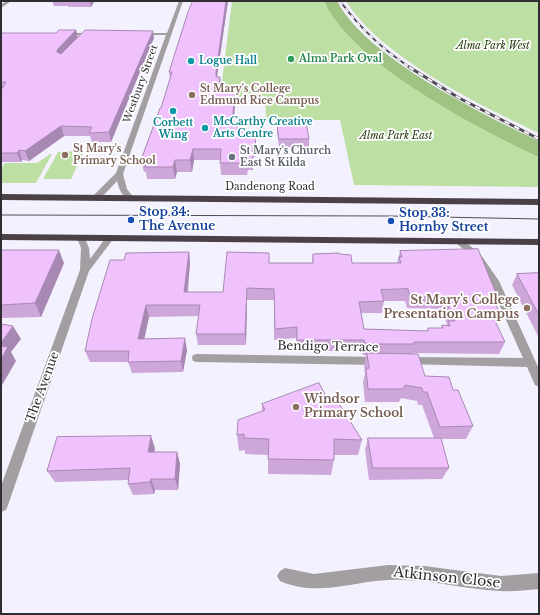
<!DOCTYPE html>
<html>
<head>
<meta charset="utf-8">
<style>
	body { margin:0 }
	#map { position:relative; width:540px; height:615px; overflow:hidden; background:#f4f1fe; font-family:"Libre Baskerville",serif }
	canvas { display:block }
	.frame { position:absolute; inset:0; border:2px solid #2f2d32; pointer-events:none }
</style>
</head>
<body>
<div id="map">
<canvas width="540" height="615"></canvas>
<div class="frame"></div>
</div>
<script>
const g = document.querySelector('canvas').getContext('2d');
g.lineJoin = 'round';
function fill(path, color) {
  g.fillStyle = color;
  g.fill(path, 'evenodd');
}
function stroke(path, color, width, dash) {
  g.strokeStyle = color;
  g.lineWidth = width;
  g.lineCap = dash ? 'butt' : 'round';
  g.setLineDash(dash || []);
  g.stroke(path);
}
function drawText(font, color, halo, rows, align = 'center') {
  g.font = font + ' "Libre Baskerville",serif';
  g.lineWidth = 3.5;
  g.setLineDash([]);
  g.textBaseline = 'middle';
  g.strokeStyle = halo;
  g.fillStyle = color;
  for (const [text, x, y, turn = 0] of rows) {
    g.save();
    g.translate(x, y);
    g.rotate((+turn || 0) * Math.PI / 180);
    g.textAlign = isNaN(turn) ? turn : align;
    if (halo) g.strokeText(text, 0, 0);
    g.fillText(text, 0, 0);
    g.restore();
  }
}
const green = new Path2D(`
	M232,1h92l3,6 70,69 51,33 91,48v30l-185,-2 -14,-65h-74l-1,-24 -45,1z
	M346,1h193v132c-58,-27 -160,-77 -193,-132z
	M84,151l-13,28h-28l15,-27z
	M50,154h2l-16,29h-35v-14l4,-6h32z`);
const forest = new Path2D(`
	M324,1h13c30,57 145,113 202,140v16c-62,-29 -186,-93 -215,-156z`);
const minor = new Path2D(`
	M6,1h5l-10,7v-3z
	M179,1h4l-60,173 4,15 7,9 -4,2c-8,-3 -11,-11 -13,-19l-18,19h-6v-4l23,-23 50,-138h-24l-2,-1 2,-1h25z
	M62,33h34l2,1 -2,1h-32z
	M81,235l3,1 5,12 1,11 17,-23 3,-1 4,3 -25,33 -81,234 -2,5 -5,2v-26l79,-216 1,-22 -4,-10z
	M459,238l3,1 19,16 18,26 40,88v18l-4,-2 -8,-18 -123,-3 -2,-3 2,-3 4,-1 115,1 -34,-76 -14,-23 -19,-16 -1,-2z
	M197,354l181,3 4,1 2,3 -2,3 -4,1 -181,-3 -4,-1 -1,-3 1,-3z
	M388,565l36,1 77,10 38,-3v16c-13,1 -27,3 -39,2 -38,-2 -75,-13 -112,-11 -39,2 -70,17 -108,1l-3,-5 3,-5 5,-3 29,6z`);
const highway = new Path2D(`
	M1,194l538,5v6l-538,-5z
	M1,234l538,5v6l-538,-5z`);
const tram = new Path2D(`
	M1,215l389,1 149,3`);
const railFar1 = new Path2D(`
	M340,1c20,27 43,49 71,67`);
const rail = new Path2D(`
	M409,67l50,31 80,41`);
const wall = new Path2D(`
	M52,1h59l-1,1h-16l-3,5h-23v-1h-14z
	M141,1h28v1h-28z
	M193,1h35l-11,76h3l1,11 -1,3 15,11 -1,23 15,9h7l-1,23h-2v13h-5l-1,5h-26l-1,-15h-26l-2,12h-15l-2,7h-28l-1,-7h-2l-3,-12 20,-52 9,-29 -1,-7z
	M76,30l2,8h76l-43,104h-19l-2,-6h-26l-35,25 -7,-1 -1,2h-20v-129h55z
	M277,120l19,2 13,17v8l-30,1 -2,-19z
	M1,250l63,13 -23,54 -40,1z
	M400,251l98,47 -2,6 4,10 -4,9 9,19 -6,12 -87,-1 13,23 28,14 20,36 -7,13h-25l8,29 -7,11 -73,1 -4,-30 3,-12h66l-12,-33h-4l-1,-4 -16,-3 -2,4h-34l-2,-20 2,-8 -1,-8 2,-11h-3l-1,-4h-65l-1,-13 -22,2v-40h-27l-1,45h-48l-2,-11 3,-18 -50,1 -5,22 43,11 -4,22 -51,1 -4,-11h-38l-5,-11 39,-91 65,-8 1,11 -2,29h35l46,-29h43l1,-9h26l13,9h45zM384,301h21l2,7 33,1 7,15 -1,2 -4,-1 -1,3h-13l-1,3 -63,-2 -3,-16h21z
	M539,273v65l-27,-53 5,-11z
	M327,398l35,42 -4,15h-24v5l-3,15 -63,-1v-19l-23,-1v-4l-6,1 -2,-16 25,-24v-7z
	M155,448l-1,4h23l3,12 -2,26h-23l-1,4 -21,1 -5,-11 1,-4 -74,2 -8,-11z`);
const shadedWall = new Path2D(`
	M90,1h4v1l-3,5z
	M226,1h2l-12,82v-11z
	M76,30l2,8 -19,20 -2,-8z
	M153,31l1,7 -43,104 -2,-10z
	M220,77l1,11 -3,14v-11z
	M235,91v11l-2,33 -1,-11z
	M61,126l3,10 -35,25 -4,-10z
	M256,134v11l-1,12v-11z
	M193,149l1,11 -2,12 -2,-12z
	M19,150l3,10 -1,2 -4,-9z
	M175,160l2,12 -2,7 -2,-12z
	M59,250l5,13 -23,54 -6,-14z
	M189,252l1,11 -4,41 -2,-12z
	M247,288v12l-1,45 -1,-11z
	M146,305l3,12 -7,33 -4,-11z
	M13,326l8,13 -10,13 5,9 -15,26v-44z
	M185,338l2,12 -4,22 -2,-11z
	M151,436l4,12 -3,16 -4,-12z
	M177,452l3,12 -2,26 -3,-11z
	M151,479l4,11 -1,4 -4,-12z`);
const building = new Path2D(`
	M193,1h33l-10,71v5h4l-2,14h17l-3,33 16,8 1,2h7l-1,12h-3l1,12 -6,1v4h-27l1,-14h-28l-3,11h-15l-2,7h-28l2,-7h-6l19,-52h1l11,-36h-3l19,-60z
	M59,30h17l-19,20v2l4,2 24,-24 68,1 -44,101 -20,1 3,-6 -31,-1 -36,25 -6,-1 -2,3h-16v-63l5,-8h-5v-49h55z
	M277,120h18l1,2h10l3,17h-30z
	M478,249l20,49h-5l7,16h-8l13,28h-91v2h-49l-1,-4h-67v-13l-22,2 -1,-40 -27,-1 -2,46h-49l4,-29h-54l-8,34 47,-1 -4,23 -53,1 1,-11h-44l7,-32 18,-59h14l2,-7 63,-1 -5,40h39l4,-40 42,1v10h44v-9l26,-1v1l12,1 1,8h49l-2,-6h3l-2,-6zM408,289l2,8h34l11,24h-7l2,5 -8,-1 1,3h-15v3l-64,-2 -5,-27 25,-1 -3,-11z
	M1,250h58l-24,53 -34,2z
	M539,273v42l-22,-41z
	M1,324l12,2 -12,17z
	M1,346l7,1 -7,12z
	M367,353l51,1 7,22 24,1 4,13h5l15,36 -33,1 -13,-35h-4l-1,-4 -17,-3 -2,4h-35l-2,-20 3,-1z
	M319,383l8,15 7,-2 28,44 -28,-1v21l-66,-1 1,-20 -25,-1v-4l-7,1 1,-15 27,-10 -3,-6z
	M151,436l-3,16h29l-2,27h-24l-1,3 -22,2 2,-16 -83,3 10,-34z
	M368,438h73l8,30h-76z`);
const markers = [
	[291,59,4,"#2e9e5b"],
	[191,61,4,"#0f9aa8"],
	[192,95,4,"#8d6e63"],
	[173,111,4,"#0f9aa8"],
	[205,128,4,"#0f9aa8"],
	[65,155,4,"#8d6e63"],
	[232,157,4,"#6b7280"],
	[131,220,4,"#1a4fb4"],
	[391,221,4,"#1a4fb4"],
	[527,308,4,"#8d6e63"],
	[296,407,4,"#8d6e63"]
];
const farParknames = [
	["Alma Park West",493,46],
	["Alma Park East",396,136]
];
const farLeisurenames = [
	["Alma Park Oval",299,59]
];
const farCulturenames = [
	["Logue Hall",199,61],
	["McCarthy Creative",213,122],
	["Arts Centre",213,134],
	["Corbett",173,123,"center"],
	["Wing",173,135,"center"]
];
const farStreetnames = [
	["Westbury Street",141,84,-70],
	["Dandenong Road",270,187]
];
const farEducationnames = [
	["St Mary's College",200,89],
	["Edmund Rice Campus",200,101],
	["St Mary's",73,149],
	["Primary School",73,161]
];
const farWorshipnames = [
	["St Mary's Church",240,151],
	["East St Kilda",240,163]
];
const transitNames = [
	["Stop 34:",139,213],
	["The Avenue",139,227],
	["Stop 33:",399,214],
	["Hornby Street",399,228]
];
const educationNames = [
	["St Mary's College",519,301],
	["Presentation Campus",519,315],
	["Windsor",304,400,"left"],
	["Primary School",304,414,"left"]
];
const streetNames = [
	["Bendigo Terrace",328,347,1],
	["The Avenue",43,387,-70]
];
const nearStreetnames = [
	["Atkinson Close",447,578,6]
];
fill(green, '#bedfa3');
fill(forest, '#a0c384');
fill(minor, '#a39ea1');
fill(highway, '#4b4048');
stroke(tram, '#504e54', 1);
stroke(railFar1, '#504e54', 2);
stroke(rail, '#504e54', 3);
stroke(railFar1, '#fff', 1.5, [4.5]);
stroke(rail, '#fff', 2, [5.5]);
fill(wall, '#cea7da');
fill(shadedWall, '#a788b2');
fill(building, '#efc2fe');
stroke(building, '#a788b2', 1);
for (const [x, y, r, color] of markers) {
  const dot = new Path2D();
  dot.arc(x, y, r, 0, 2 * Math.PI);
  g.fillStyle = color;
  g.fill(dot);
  stroke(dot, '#fff', 1.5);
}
drawText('italic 10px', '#23390c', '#fff', farParknames);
drawText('bold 10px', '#27864d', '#fff', farLeisurenames, 'left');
drawText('bold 10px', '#0d838f', '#fff', farCulturenames, 'left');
drawText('10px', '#2f2d32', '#fff', farStreetnames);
drawText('bold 10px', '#785e54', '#fff', farEducationnames, 'left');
drawText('bold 10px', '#5b616d', '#fff', farWorshipnames, 'left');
drawText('bold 12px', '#164399', '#fff', transitNames, 'left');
drawText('bold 12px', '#785e54', '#fff', educationNames, 'right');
drawText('12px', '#2f2d32', '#fff', streetNames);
drawText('14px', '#2f2d32', '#fff', nearStreetnames);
</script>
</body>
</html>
